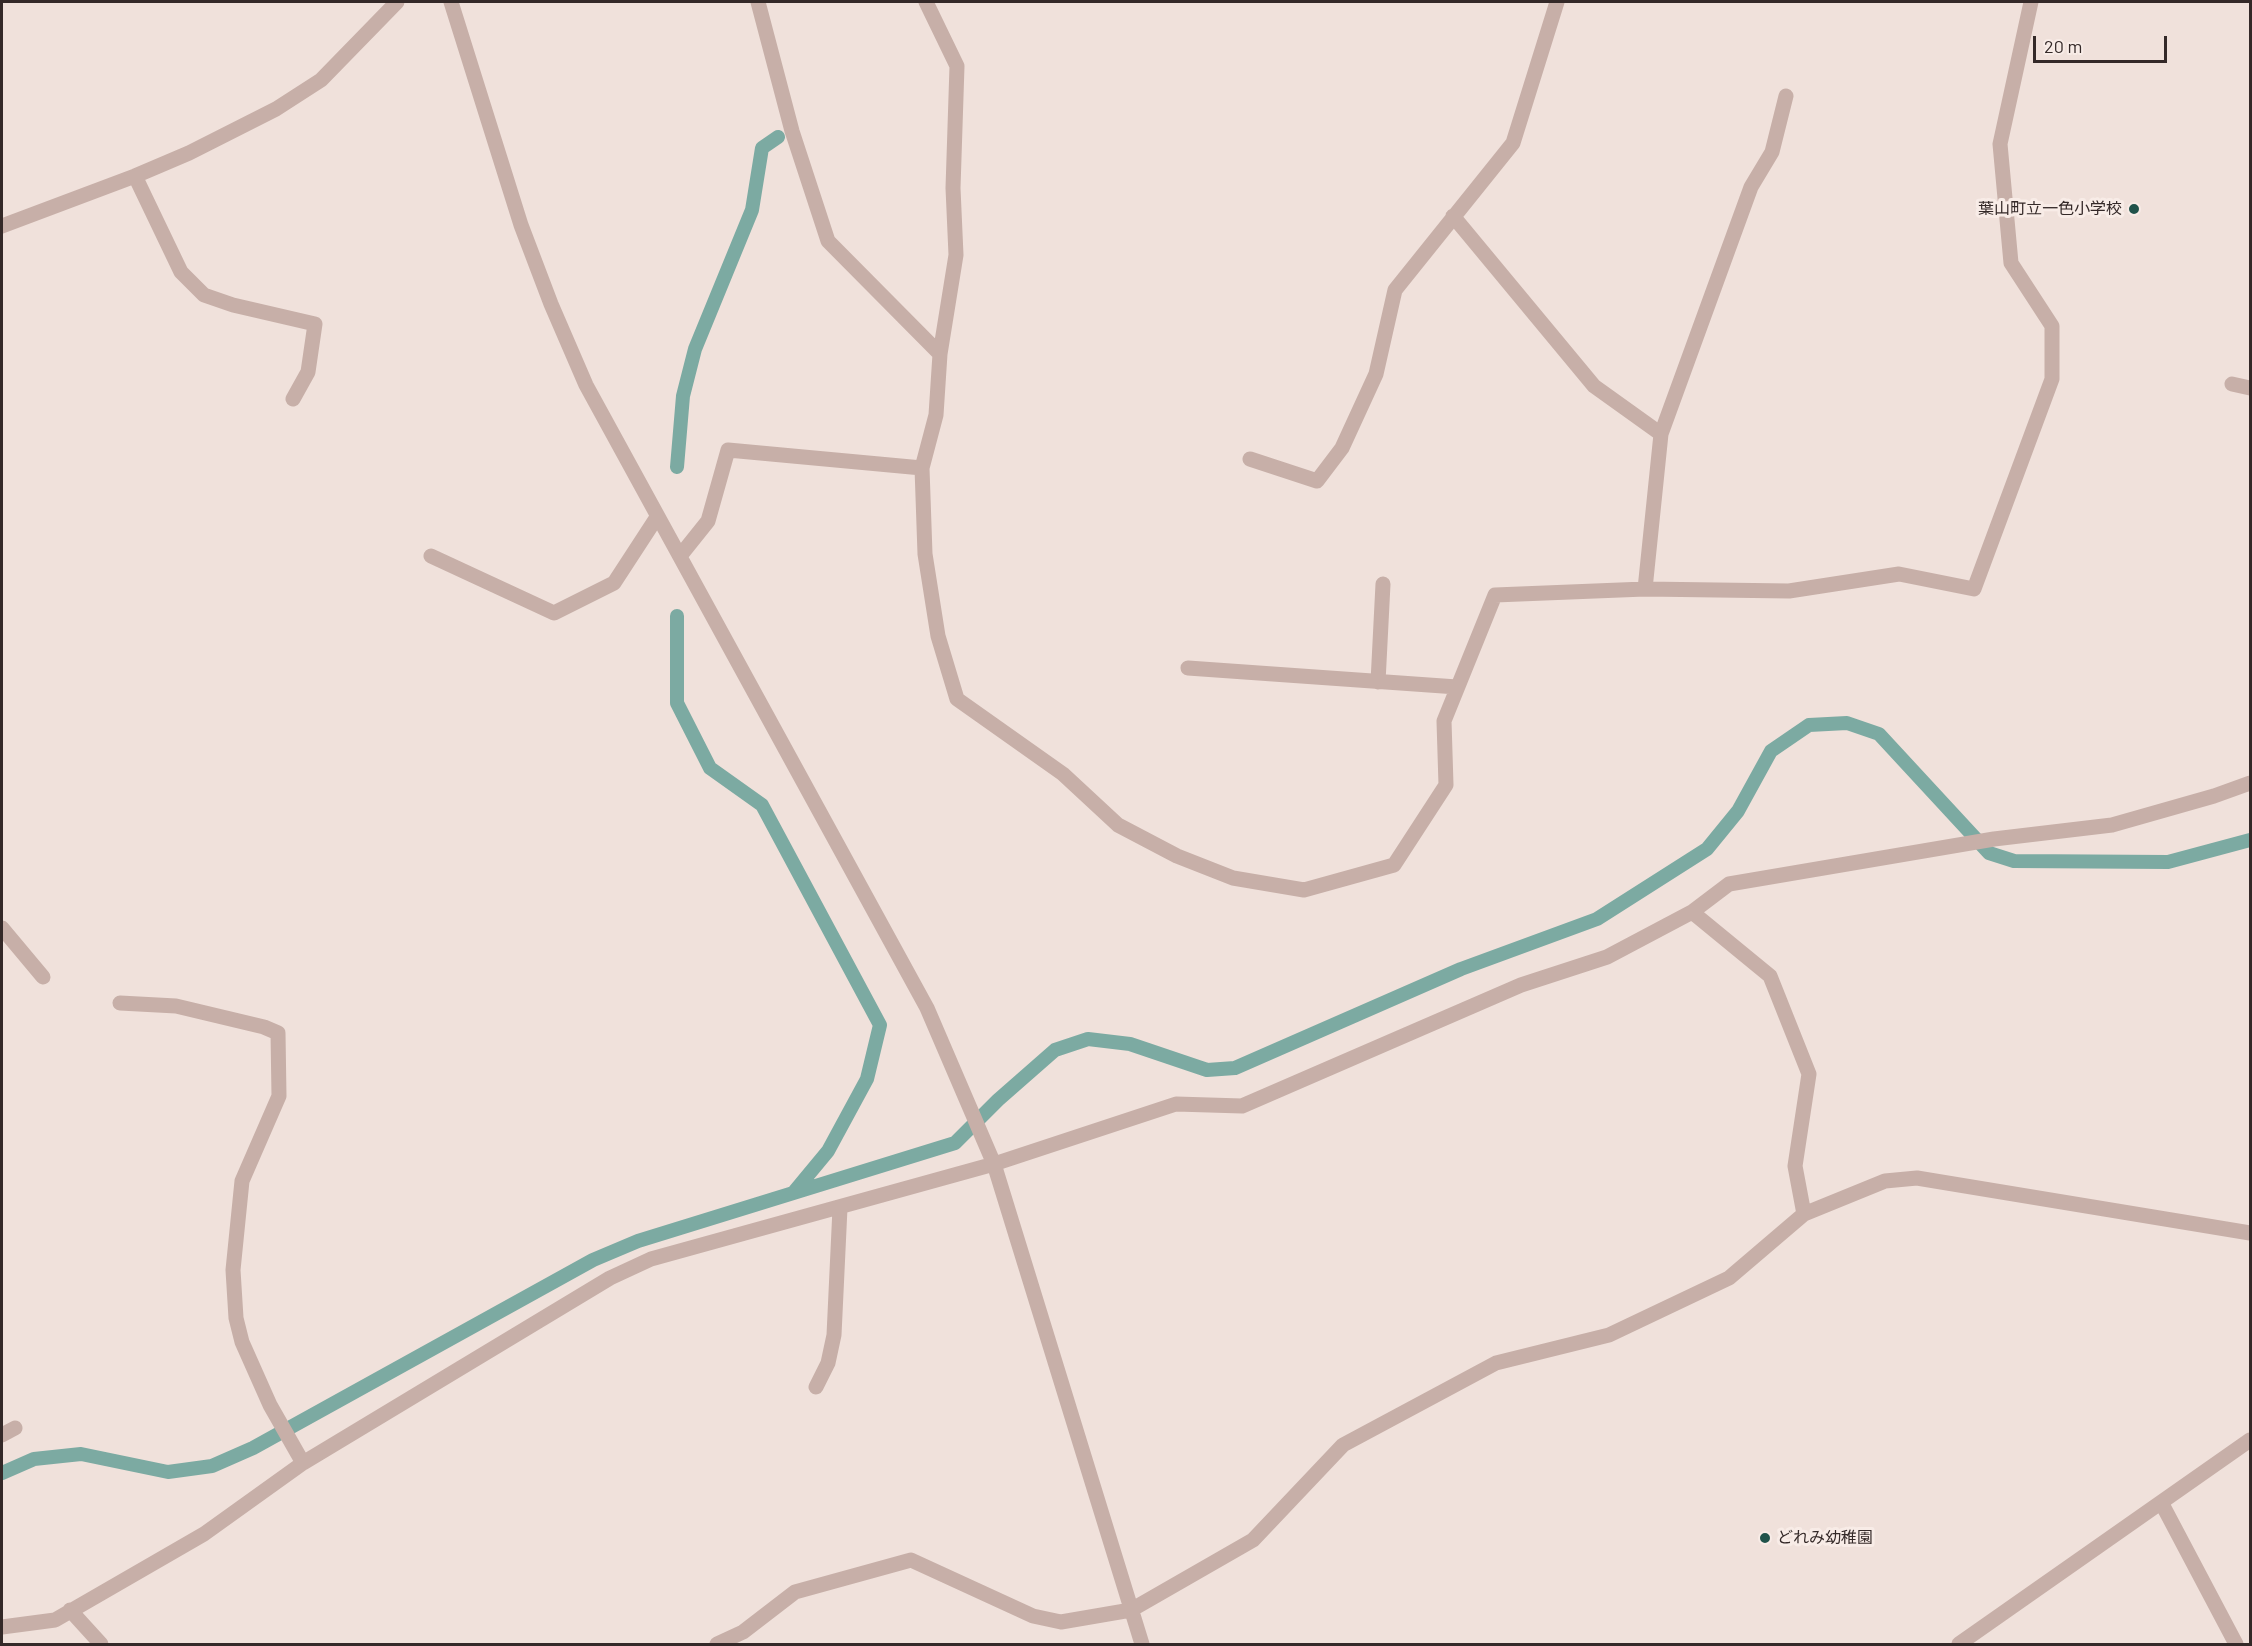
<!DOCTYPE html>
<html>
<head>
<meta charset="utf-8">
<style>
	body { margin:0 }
	#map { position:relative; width:2252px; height:1646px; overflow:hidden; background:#f0e1db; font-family:Barlow,sans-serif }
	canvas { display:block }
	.frame { position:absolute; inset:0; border:3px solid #342928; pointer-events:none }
	.scale { position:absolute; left:2033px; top:36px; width:134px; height:27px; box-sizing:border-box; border:3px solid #342928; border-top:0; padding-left:8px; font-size:18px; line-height:21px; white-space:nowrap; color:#342928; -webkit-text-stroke:4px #f8ece7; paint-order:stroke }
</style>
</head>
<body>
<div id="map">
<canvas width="2252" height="1646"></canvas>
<div class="frame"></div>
<div class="scale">20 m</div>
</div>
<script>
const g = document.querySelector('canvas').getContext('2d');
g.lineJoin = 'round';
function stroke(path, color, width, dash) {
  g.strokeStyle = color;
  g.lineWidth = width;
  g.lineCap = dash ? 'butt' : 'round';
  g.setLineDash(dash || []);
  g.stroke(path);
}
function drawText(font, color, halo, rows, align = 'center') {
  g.font = font + ' Barlow,"Noto Sans JP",sans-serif';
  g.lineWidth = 6;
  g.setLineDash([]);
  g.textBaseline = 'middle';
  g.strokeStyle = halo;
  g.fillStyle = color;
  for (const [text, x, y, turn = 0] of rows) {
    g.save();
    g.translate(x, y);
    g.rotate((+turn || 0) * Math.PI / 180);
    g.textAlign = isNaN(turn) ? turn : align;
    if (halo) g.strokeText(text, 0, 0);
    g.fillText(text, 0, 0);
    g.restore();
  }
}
const stream = new Path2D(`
	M677,467l6,-71 12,-47 57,-139 10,-62 16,-11
	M677,616v87l33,65 52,37 118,220 -13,54 -39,72 -34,41
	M2,1473l32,-14 47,-5 87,18 44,-6 41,-18 340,-188 45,-19 317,-98 43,-43 57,-50 33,-11 42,5 77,26 28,-2 226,-99 136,-50 110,-70 31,-38 33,-60 38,-26 38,-2 32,11 110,119 25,8 154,1 82,-22`);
const minor = new Path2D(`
	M451,2l70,223 30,79 35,81 341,623 67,156 148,480
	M758,2l34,129 36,110 112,113
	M926,2l31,64 -4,122 3,67 -16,99 -4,61 -14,53 3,86 13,82 19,63 106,75 55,51 59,31 56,22 71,12 90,-25 52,-80 -2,-64 51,-126 150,-6 144,2 110,-17 75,15 78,-210v-53l-41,-63 -11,-119 31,-142
	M135,176l46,96 23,23 29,10 82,19 -7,48 -15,27
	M1453,216l141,170 67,48 -16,155
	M2,226l133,-50 54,-23 87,-44 45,-29 76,-78
	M2232,384l18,4
	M1661,434l90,-247 21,-35 14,-56
	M1250,459l67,22 25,-33 34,-74 19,-84 118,-147 44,-141
	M431,556l123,57 60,-30 43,-66
	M680,556l28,-35 20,-71 194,18
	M1188,668l269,19
	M1378,682l5,-98
	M1692,912l78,64 39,98 -14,92 9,48 81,-33 32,-3 333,55
	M2,928l41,49
	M120,1003l56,3 88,21 14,6 1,63 -37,85 -9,89 3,48 6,24 28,63 33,58
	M816,1387l12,-24 6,-28 6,-127
	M2,1435l13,-7
	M2162,1504l74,140
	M70,1610l31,34
	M2,1627l53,-7 149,-86 99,-71 307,-185 41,-19 343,-95 182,-60 66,2 279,-121 86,-28 85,-45 37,-28 265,-45 118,-14 102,-29 36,-13
	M717,1644l26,-12 52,-40 116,-32 122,56 28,6 70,-12 122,-70 90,-95 153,-82 113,-28 120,-57 75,-64
	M1959,1644l291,-204`);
const markers = [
	[2134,209,6,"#20524a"],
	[1765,1538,6,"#20524a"]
];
const poiNames = [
	["葉山町立一色小学校",2122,209],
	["どれみ幼稚園",1777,1538,"left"]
];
stroke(stream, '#7caaa2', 14);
stroke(minor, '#c7afa8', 15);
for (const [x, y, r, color] of markers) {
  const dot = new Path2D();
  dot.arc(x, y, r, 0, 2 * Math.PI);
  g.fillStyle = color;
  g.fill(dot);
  stroke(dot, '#f8ece7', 2);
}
drawText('16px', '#342928', '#f8ece7', poiNames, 'right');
</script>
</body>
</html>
